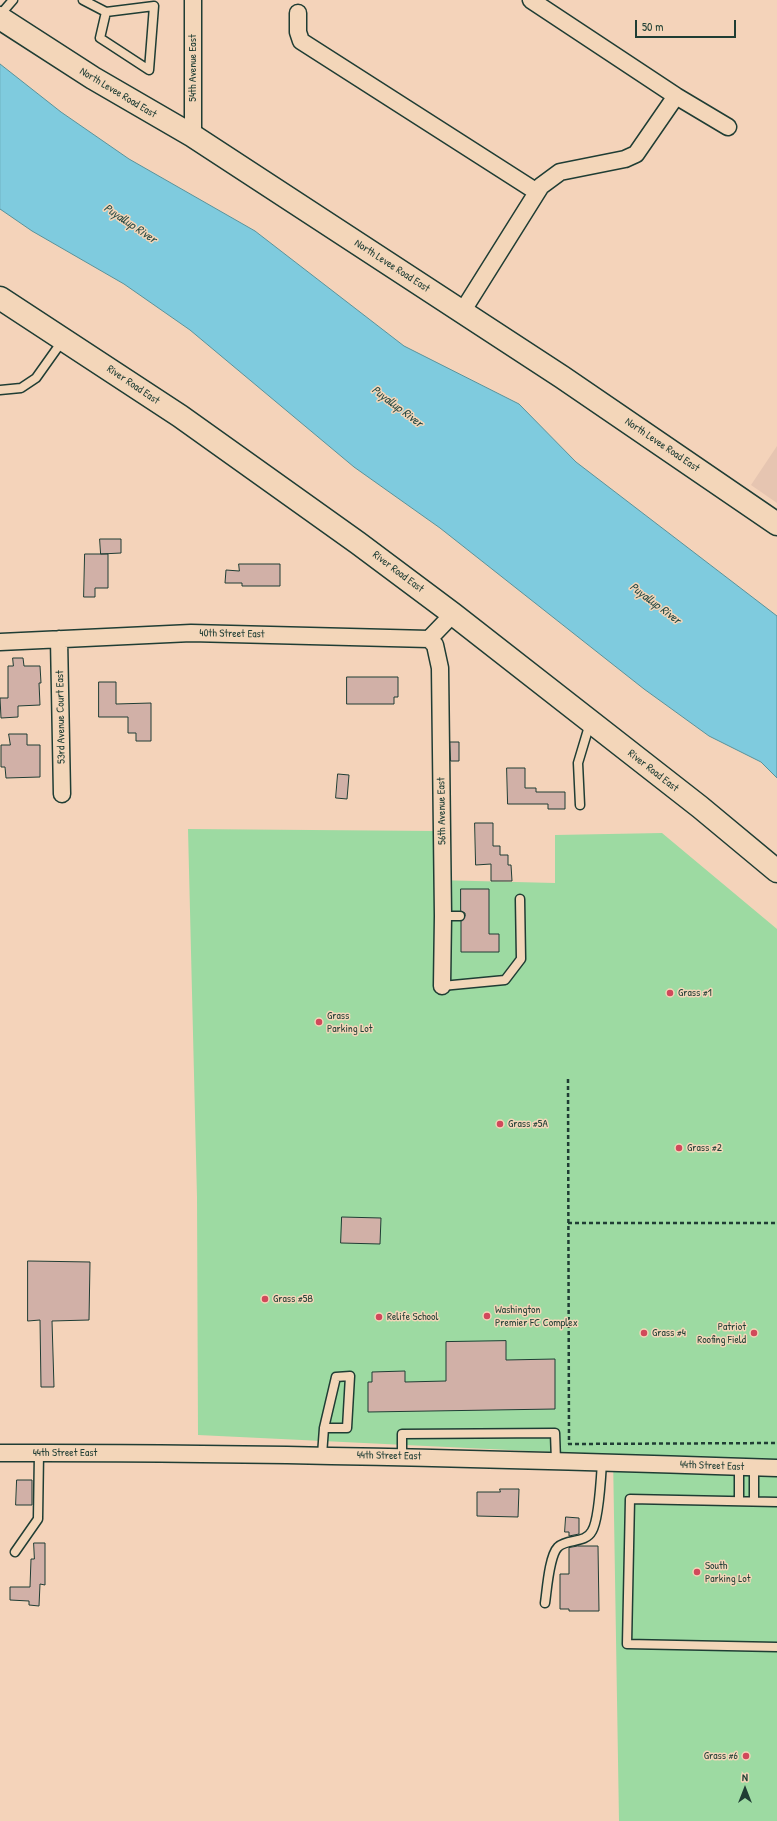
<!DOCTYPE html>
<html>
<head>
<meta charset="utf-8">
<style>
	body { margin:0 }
	#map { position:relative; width:777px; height:1821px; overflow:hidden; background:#f4d3ba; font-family:"Patrick Hand",sans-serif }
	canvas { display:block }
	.north { position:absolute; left:725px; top:1769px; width:40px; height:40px; -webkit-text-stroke:3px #f3d6b9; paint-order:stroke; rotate:0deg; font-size:11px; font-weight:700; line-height:16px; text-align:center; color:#1f3d34 }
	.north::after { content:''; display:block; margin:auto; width:14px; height:18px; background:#1f3d34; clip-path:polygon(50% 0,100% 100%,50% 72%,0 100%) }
	.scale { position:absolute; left:635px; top:20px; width:101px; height:18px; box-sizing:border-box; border:2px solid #1f3d34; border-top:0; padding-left:5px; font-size:12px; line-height:14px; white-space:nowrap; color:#1f3d34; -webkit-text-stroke:3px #f3d6b9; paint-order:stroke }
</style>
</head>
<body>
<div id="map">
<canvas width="777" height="1821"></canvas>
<div class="north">N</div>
<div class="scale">50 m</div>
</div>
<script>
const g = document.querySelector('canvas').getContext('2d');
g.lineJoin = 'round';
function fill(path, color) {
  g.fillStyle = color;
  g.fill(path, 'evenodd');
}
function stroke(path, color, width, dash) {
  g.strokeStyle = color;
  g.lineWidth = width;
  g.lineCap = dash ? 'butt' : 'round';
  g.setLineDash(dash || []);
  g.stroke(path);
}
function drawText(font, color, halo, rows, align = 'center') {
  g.font = font + ' "Patrick Hand",sans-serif';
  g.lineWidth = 3;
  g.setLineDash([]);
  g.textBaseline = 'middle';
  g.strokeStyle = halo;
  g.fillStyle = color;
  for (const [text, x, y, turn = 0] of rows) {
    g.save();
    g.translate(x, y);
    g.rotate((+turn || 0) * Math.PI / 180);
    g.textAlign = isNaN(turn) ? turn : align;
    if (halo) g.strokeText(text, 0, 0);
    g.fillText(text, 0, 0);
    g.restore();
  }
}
const built = new Path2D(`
	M777,446v57l-26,-18z`);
const green = new Path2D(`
	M188,829l247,2v49l120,3v-48l107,-2 115,96v892h-158l-6,-366 -415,-20 -1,-238z`);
const water = new Path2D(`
	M0,64l61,48 68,47 126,72 149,115 115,58 57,58 201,154v162l-16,-16 -52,-26 -65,-47 -204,-161 -86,-61 -164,-137 -66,-46 -92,-53 -32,-22z`);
const building = new Path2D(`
	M100,539h21v14l-20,1z
	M85,554h23v34h-13v9h-11z
	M239,564h41v22h-38v-3h-17l1,-13 13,1z
	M13,658h10l1,8h16l1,17h-2l1,22 -22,1v11l-17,1 -1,-20h8v-32h5z
	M347,677h51v20h-4v7h-47z
	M99,682h17v22l35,-1v38h-15v-8h-8v-16h-29z
	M9,734h18v11h13v32l-34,1 -1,-11h-4v-22h9z
	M450,742h9v19h-8z
	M507,768h18v20h11v4h29v17h-17v-5h-40z
	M338,774l11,1 -2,24 -11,-1z
	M475,823h18v23h7v9h8v10h3l1,16h-21v-17l-15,1z
	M461,889h28v45h10v18h-38v-31l4,-5v-3l-4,-2z
	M342,1217l39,1 -1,26 -39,-1z
	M28,1261l62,1 -1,58 -37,1 2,66h-13l-1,-67 -12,1z
	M506,1341v19l49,-1v50l-187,3v-30h4v-10l33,-1v11l41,-1v-39z
	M17,1480h15v25h-16z
	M500,1489h19l-1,28 -41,-1v-24h23z
	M566,1517l13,1v16l-10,2v-4h-4z
	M34,1543h11v42l-5,-1 -1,22 -10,-1v-4l-19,-1v-13h20l1,-28h3z
	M578,1546h20l1,65h-30v-2h-9v-35h9v-26z`);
const path = new Path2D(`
	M568,1079l1,365
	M568,1223h209
	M568,1444l209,-1`);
const lane = new Path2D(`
	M83,0l23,12 48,-6 -5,64 -49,-32 6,-26
	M0,15l13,-15
	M0,390l21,-2 15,-10 27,-38
	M580,805l-2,-42 12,-40
	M443,916h17
	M442,986l63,-6 16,-21 -1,-60
	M322,1455l2,-27 12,-51 14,-1 -3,52h-23
	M402,1456v-22l153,-1 1,28
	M739,1466v35
	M754,1501v-34
	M777,1502l-147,-3 -3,145 150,3
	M15,1552l23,-33 1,-66
	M545,1603c2,-13 4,-47 13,-56 10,-9 27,-3 34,-16 7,-11 9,-53 10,-69`);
const street = new Path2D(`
	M193,0v136
	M298,13v19l3,9 236,151
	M676,96l52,31
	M462,312l79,-126 19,-14 65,-13 11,-5 40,-58 -145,-96
	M59,639l3,155
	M429,639l6,6 5,23 3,248 -1,70
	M0,642l191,-9 238,6 24,-25
	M0,1453c259,-1 518,6 777,15`);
const secondary = new Path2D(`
	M0,18l93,60 100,58 369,241 215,147`);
const primary = new Path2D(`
	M0,298l180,118 178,127 95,71 247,193 77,64`);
const markers = [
	[670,993,4,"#d1495b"],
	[319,1022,4,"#d1495b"],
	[500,1124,4,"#d1495b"],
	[679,1148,4,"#d1495b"],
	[265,1299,4,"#d1495b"],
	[487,1316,4,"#d1495b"],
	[379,1317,4,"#d1495b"],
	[644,1333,4,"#d1495b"],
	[754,1333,4,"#d1495b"],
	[697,1572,4,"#d1495b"],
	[746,1756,4,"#d1495b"]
];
const streetNames = [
	["54th Avenue East",193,68,-90],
	["North Levee Road East",118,93,31],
	["North Levee Road East",392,266,33],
	["River Road East",133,385,34],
	["North Levee Road East",662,445,34],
	["River Road East",398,572,37],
	["40th Street East",232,634,1],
	["53rd Avenue Court East",61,717,-91],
	["River Road East",653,771,38],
	["56th Avenue East",442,811,-91],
	["44th Street East",65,1453],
	["44th Street East",389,1456,1],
	["44th Street East",712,1466,2]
];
const poiNames = [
	["Grass #1",678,993],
	["Grass",327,1016],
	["Parking Lot",327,1029],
	["Grass #5A",508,1124],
	["Grass #2",687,1148],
	["Grass #5B",273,1299],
	["Washington",495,1310],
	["Premier FC Complex",495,1323],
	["Relife School",387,1317],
	["Patriot",746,1327,"right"],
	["Roofing Field",746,1340,"right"],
	["Grass #4",652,1333],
	["South",705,1566],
	["Parking Lot",705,1579],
	["Grass #6",738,1756,"right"]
];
const waterNames = [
	["Puyallup River",130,224,34],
	["Puyallup River",397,407,37],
	["Puyallup River",655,604,37]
];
fill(built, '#e6c5b1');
fill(green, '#9ddaa2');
fill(water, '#7fcbde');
stroke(water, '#59929a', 1);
fill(building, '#d1b0a7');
stroke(building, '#1f3d34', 1);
stroke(lane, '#1f3d34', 11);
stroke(street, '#1f3d34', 19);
stroke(secondary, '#1f3d34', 25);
stroke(primary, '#1f3d34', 25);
stroke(path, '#1f3d34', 2.5, [4, 3]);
stroke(lane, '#f3d6b9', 8);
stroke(street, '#f3d6b9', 16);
stroke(secondary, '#f3d6b9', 22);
stroke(primary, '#f3d6b9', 22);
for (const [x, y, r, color] of markers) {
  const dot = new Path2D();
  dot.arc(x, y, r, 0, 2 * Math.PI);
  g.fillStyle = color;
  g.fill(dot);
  stroke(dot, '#f3d6b9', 1.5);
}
drawText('11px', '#1f3d34', '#f3d6b9', streetNames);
drawText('11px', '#1f3d34', '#f3d6b9', poiNames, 'left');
drawText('italic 12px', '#294b45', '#f3d6b9', waterNames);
</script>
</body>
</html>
